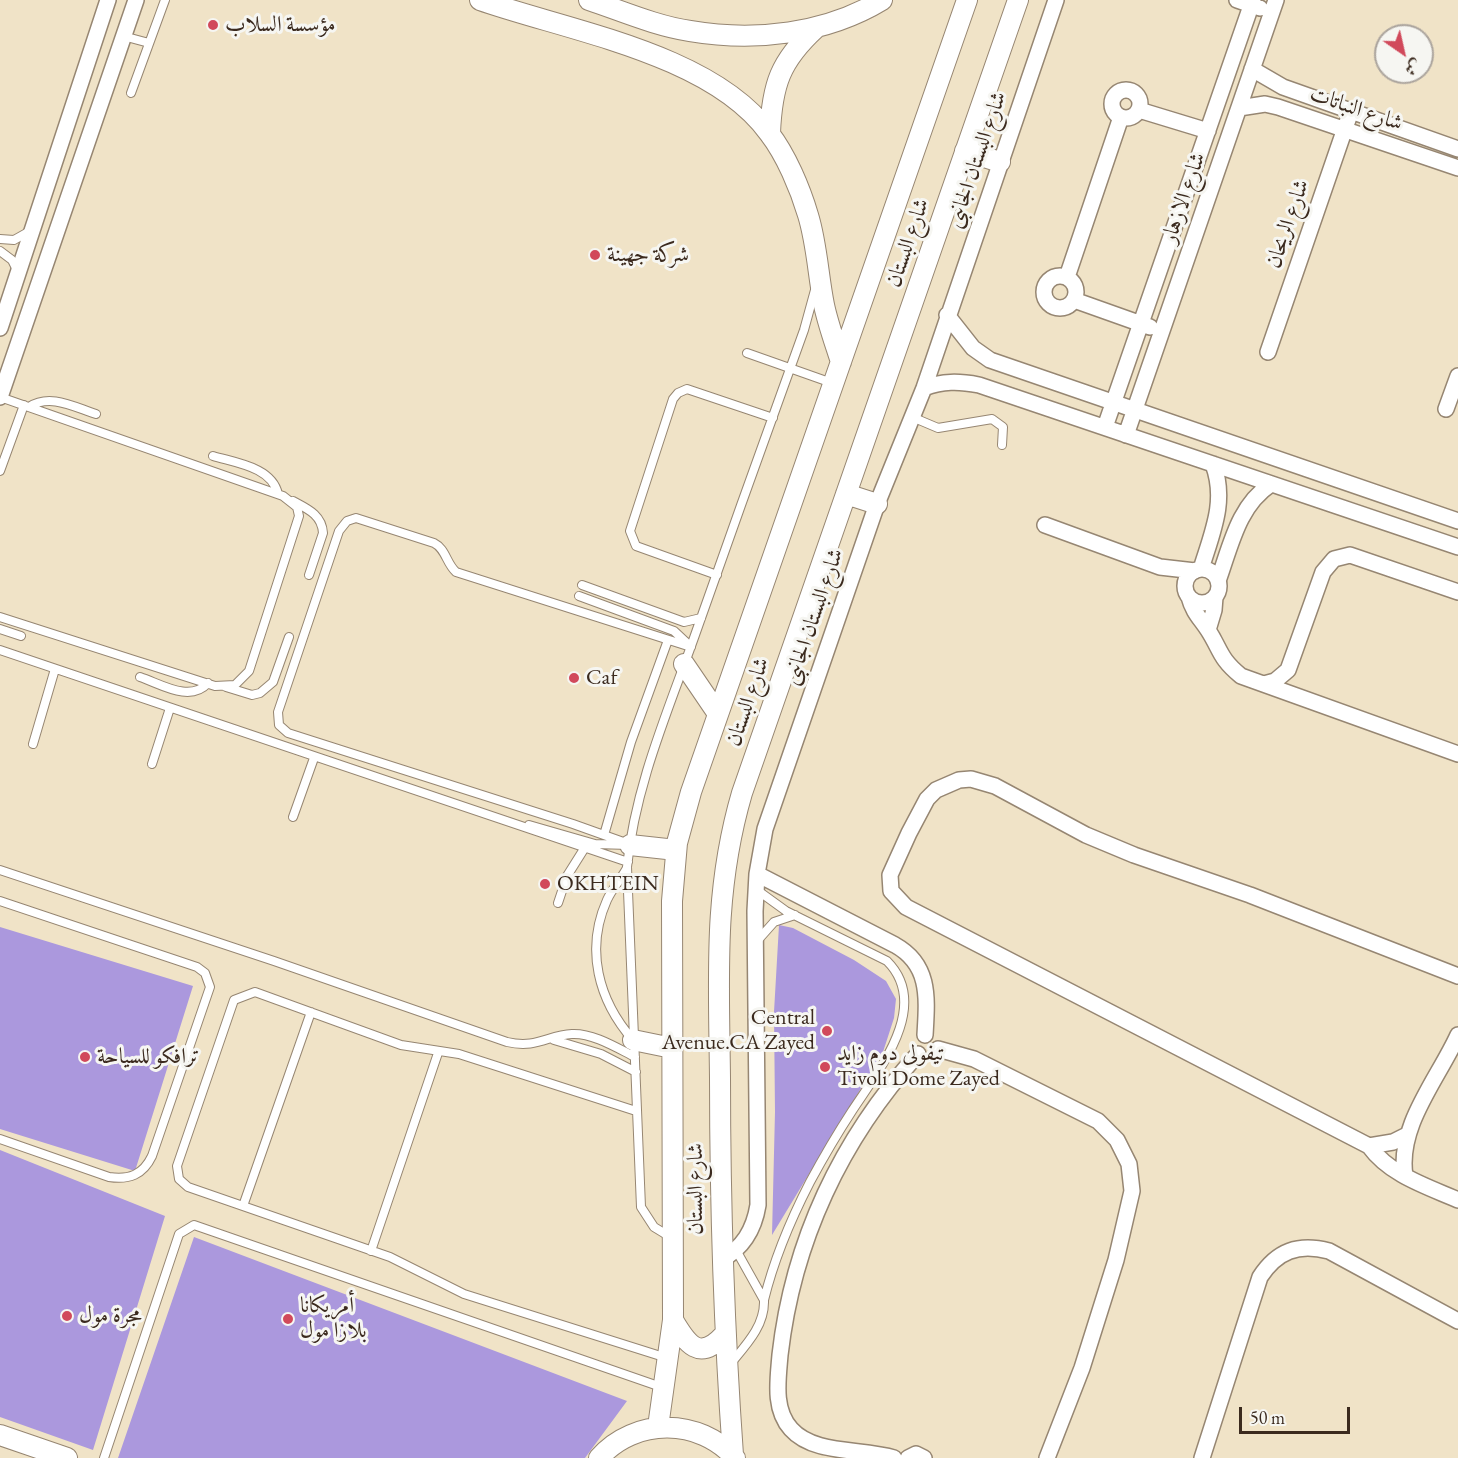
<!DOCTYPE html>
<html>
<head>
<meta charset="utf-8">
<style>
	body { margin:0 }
	#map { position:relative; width:1458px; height:1458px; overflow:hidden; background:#f0e3c7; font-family:"EB Garamond",Amiri,serif }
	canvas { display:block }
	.north { position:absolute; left:1374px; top:24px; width:60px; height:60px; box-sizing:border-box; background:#f6f6f2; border:2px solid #aba49d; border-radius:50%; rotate:146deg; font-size:16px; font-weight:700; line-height:24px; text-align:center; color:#3b2a1e }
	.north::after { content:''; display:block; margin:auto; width:21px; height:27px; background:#d1495b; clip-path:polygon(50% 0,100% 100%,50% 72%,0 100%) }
	.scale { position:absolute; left:1239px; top:1407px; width:111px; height:27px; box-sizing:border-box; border:3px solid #3b2a1e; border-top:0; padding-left:8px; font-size:18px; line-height:21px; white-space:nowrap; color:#3b2a1e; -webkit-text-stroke:4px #f6f6f2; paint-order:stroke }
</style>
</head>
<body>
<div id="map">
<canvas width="1458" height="1458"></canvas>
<div class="north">ش</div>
<div class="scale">50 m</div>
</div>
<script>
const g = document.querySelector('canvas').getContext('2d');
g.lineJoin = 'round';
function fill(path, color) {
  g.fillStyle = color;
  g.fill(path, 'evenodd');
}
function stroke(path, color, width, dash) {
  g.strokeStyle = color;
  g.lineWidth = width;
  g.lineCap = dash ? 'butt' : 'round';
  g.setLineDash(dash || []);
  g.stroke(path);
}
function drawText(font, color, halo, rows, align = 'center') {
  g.font = font + ' "EB Garamond",Amiri,serif';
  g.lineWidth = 6;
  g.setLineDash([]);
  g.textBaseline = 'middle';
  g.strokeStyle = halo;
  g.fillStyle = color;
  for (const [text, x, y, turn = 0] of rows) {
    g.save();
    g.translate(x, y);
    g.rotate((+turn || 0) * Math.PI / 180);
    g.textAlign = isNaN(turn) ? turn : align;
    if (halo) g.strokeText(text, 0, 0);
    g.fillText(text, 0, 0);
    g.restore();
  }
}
const building = new Path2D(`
	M779,925l14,3 61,32 32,21 10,18 -2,19 -11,34 -111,183 3,-123 -1,-100z
	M0,927l193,59 -58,185 -135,-42z
	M0,1150l165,66 -72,234 -93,-33z
	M194,1237l433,164 -42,57h-467z`);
const service = new Path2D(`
	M123,36l26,7
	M131,93l34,-93
	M0,239l14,1 16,-9
	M0,251l12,9 6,12
	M747,353l85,30
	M0,397l283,99 14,11 2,9 -50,155 -14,14 -20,1 -215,-69
	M29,407c21,-14 45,0 67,7
	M912,417l26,11 54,-9 11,8 -1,18
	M213,456c23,7 59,11 65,38
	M0,471l24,-66
	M293,501c15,8 29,14 30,32l-14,42
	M717,575l-81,-29 -6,-15 43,-132 5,-6 9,-4 86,29
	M582,585l102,37 17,-4
	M579,596l95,35 16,15
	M0,629l21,7
	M0,650l628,212
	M140,677c21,7 50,26 68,6
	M226,687l26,8 8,-2 13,-11 16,-45
	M33,744l22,-75
	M152,764l18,-56
	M293,817l21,-59
	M529,825l66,19 34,1
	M604,835l27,-93 37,-102
	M629,844l-56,-20 -285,-91 -9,-8 -1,-13 61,-181 8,-10 9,-3 78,25c12,6 12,20 22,29l235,75
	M627,868c-6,11 -15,21 -20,32 -22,49 -9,100 26,140
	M0,870l274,91 233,81c30,7 41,-7 65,-8 21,-1 45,14 63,23
	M757,890l29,21 101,50c45,45 -9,110 -35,150 -15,23 -29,47 -42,71 -19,37 -36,77 -46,118
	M0,901l197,66 8,6 5,14 -58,169c-9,19 -23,24 -43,21l-109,-38
	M558,903l9,-27 17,-27
	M758,940l16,-18 21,-7
	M554,1040l47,14 35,18
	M636,1111l-177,-57 -58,-9 -146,-53 -21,8 -57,166 2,13 9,8 202,70 74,37 203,64
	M243,1206l68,-194
	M672,1238l-18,-11 -13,-20 -14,-340c8,-81 41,-156 68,-232 36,-102 72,-203 109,-305l11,-40
	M371,1251l67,-198
	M732,1362c15,-18 33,-37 32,-62l-28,-50
	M104,1458l75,-224 15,-9 470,163`);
const minor = new Path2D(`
	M1237,0l23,8
	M1252,69l31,18 175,62
	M1112 104a14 14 0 1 1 28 0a14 14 0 1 1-28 0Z
	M1239,108l26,-4 13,3 180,61
	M1139,110l69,21
	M1044 292a16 16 0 1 1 32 0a16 16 0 1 1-32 0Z
	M1067,277l54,-160
	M1074,300l76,27
	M947,315l26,33 17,12 468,161
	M0,328l108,-328
	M1268,352l83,-241
	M924,388c19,-7 34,-7 55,-3l479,162
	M0,397l136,-397
	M1446,409l12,-33
	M1105,427l148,-427
	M1126,435l150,-435
	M1045,525l115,42 35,4
	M1201,569c11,-36 26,-68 12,-105
	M1185 586a17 17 0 1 1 34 0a17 17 0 1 1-34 0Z
	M1218,581c13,-36 20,-75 53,-97
	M1189,597c4,15 11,21 19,33 13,20 11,28 33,46l217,78
	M1208,630l6,-20 1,-13
	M1264,684l11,-3 13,-11 35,-98 11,-13 16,-4 108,37
	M757,874l138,71c36,20 32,54 30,90
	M1458,976l-208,-81 -116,-40 -48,-20 -91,-49 -24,-7 -12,1 -23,10 -9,9 -18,34 -19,42 1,16 15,16 463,239c21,29 57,40 89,54
	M938,1049l36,10 124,62 19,19 12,24 3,27 -16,69 -34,108 -35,90
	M1369,1146l24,-4 14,-7
	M1405,1176c-8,-50 33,-97 53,-141
	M721,1260c22,-12 33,-30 37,-55l-3,-294 2,-37 8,-45 112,-325 47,-116 132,-388
	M894,1458c-32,-10 -80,-3 -103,-29 -18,-20 -13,-49 -11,-74 13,-114 61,-216 138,-301
	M908,1458l8,-4 8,4
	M1202,1458l58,-181c17,-26 38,-34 69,-26l129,70`);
const tertiary = new Path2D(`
	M480,0c89,31 232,54 289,133 17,22 31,55 39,82 9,29 10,60 16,90 4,19 11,38 17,57
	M589,0c33,11 67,26 101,31 65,11 136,3 192,-31
	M770,133c2,-48 10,-72 46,-105
	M965,151l35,11
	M846,494l31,10
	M684,664l34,50
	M630,845l46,5
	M633,1040l39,8
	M673,1320c14,24 26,42 51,15
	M658,1427l15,-107 -1,-419 5,-58 14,-51 276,-792
	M0,1435l67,23
	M733,1455c-9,-126 -13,-251 -13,-377 -1,-101 -7,-186 22,-285l276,-793
	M599,1458c36,-41 101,-40 136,0`);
const markers = [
	[213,25,6,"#d1495b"],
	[595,255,6,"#d1495b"],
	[574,678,6,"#d1495b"],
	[545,884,6,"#d1495b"],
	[827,1031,6,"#d1495b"],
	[85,1057,6,"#d1495b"],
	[825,1067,6,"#d1495b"],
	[67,1316,6,"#d1495b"],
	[288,1319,6,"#d1495b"]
];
const poiNames = [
	["مؤسسة السلاب",225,25],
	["شركة جهينة",607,255],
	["Caf",586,678],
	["OKHTEIN",557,884],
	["Central",815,1018,"right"],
	["Avenue.CA Zayed",815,1043,"right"],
	["تيفولى دوم زايد",837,1054],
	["Tivoli Dome Zayed",837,1079],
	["ترافكو للسياحة",97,1057],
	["أمريكانا",300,1306],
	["بلازا مول",300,1331],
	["مجرة مول",79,1316]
];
const streetNames = [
	["شارع النباتات",1356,109,19],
	["شارع البستان الجانبى",977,160,-71],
	["شارع الازهار",1184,198,-71],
	["شارع الريحان",1288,224,-71],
	["شارع البستان",908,243,-71],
	["شارع البستان الجانبى",814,617,-71],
	["شارع البستان",748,702,-71],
	["شارع البستان",696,1189,-90]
];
fill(building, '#ab98dd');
stroke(service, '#968672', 10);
stroke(minor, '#968672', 18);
stroke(tertiary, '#968672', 22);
stroke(service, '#fff', 8);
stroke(minor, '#fff', 15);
stroke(tertiary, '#fff', 20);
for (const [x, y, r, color] of markers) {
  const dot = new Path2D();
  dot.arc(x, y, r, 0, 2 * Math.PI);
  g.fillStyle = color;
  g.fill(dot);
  stroke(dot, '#f6f6f2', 2);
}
drawText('22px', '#3b2a1e', '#f6f6f2', poiNames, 'left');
drawText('22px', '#3b2a1e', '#f6f6f2', streetNames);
</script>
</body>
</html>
